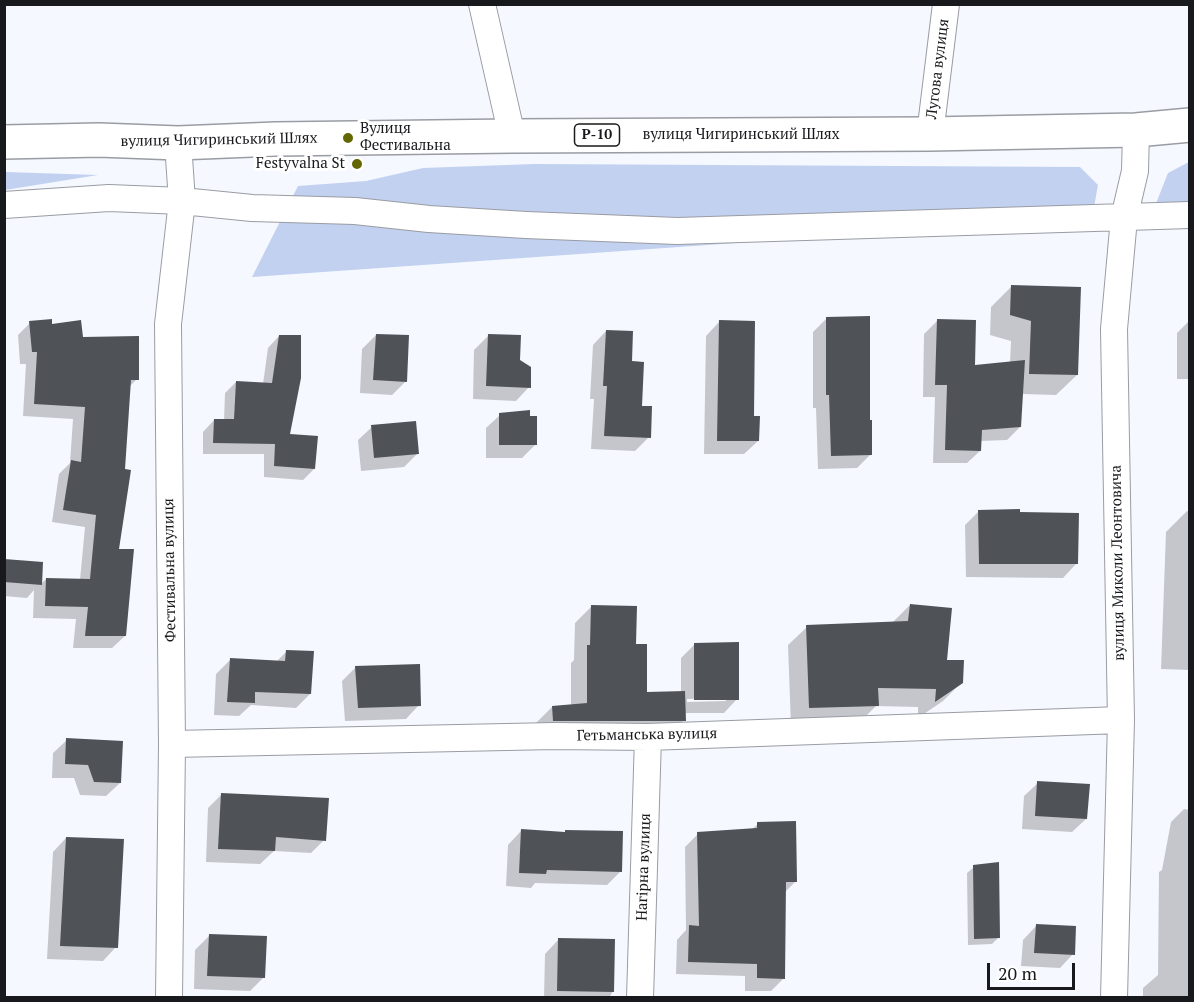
<!DOCTYPE html>
<html>
<head>
<meta charset="utf-8">
<style>
	body { margin:0 }
	#map { position:relative; width:1194px; height:1002px; overflow:hidden; background:#f5f8ff; font-family:"PT Serif",serif }
	canvas { display:block }
	.frame { position:absolute; inset:0; border:6px solid #18191c; pointer-events:none }
	.scale { position:absolute; left:987px; top:963px; width:88px; height:27px; box-sizing:border-box; border:3px solid #18191c; border-top:0; padding-left:8px; font-size:18px; line-height:21px; white-space:nowrap; color:#18191c; -webkit-text-stroke:4px #fff; paint-order:stroke }
</style>
</head>
<body>
<div id="map">
<canvas width="1194" height="1002"></canvas>
<div class="frame"></div>
<div class="scale">20 m</div>
</div>
<script>
const g = document.querySelector('canvas').getContext('2d');
g.lineJoin = 'round';
function fill(path, color) {
  g.fillStyle = color;
  g.fill(path, 'evenodd');
}
function stroke(path, color, width, dash) {
  g.strokeStyle = color;
  g.lineWidth = width;
  g.lineCap = dash ? 'butt' : 'round';
  g.setLineDash(dash || []);
  g.stroke(path);
}
function drawText(font, color, halo, rows, align = 'center') {
  g.font = font + ' "PT Serif",serif';
  g.lineWidth = 6;
  g.setLineDash([]);
  g.textBaseline = 'middle';
  g.strokeStyle = halo;
  g.fillStyle = color;
  for (const [text, x, y, turn = 0] of rows) {
    g.save();
    g.translate(x, y);
    g.rotate((+turn || 0) * Math.PI / 180);
    g.textAlign = isNaN(turn) ? turn : align;
    if (halo) g.strokeText(text, 0, 0);
    g.fillText(text, 0, 0);
    g.restore();
  }
}
const green = new Path2D(`
	M1189,162v48l-36,1 15,-38z
	M534,164l546,3 18,18 -6,33 -840,59 46,-91 68,-5 57,-13z
	M5,172l93,3 -93,15z`);
const shadow = new Path2D(`
	M1011,287l66,88 -21,20 -34,-1 -2,33 -13,13 -27,1v10l-13,12h-34l2,-66h-12l1,-63 13,-13 36,45 37,-3 1,-22 -21,-6 1,-28z
	M827,318l42,104 2,32 -14,14 -39,1 -2,-61h-3v-76z
	M1190,320v59h-13v-46z
	M719,322l34,95 5,24 -14,13h-40l2,-118z
	M30,323l21,2 30,13 56,41 -8,8 -12,163 8,86 -13,12h-39l3,-29 -43,-1 1,-28 -7,8 -23,-2v-36l38,3 -2,22 6,-6 34,1 5,-53 -33,-5 7,-48 11,-11 3,-44 -50,-3 3,-52h-6l-2,-29z
	M606,331l34,76 9,30 -14,14 -44,-2 3,-50h-4l3,-54z
	M376,335l30,46 -14,14 -32,-2 2,-44z
	M279,336l9,100 26,33 -11,11 -39,-3v-23h-61v-22l11,-12 10,1 1,-28 11,-11 27,2 5,-36z
	M488,336l31,25 10,26 -13,14 -43,-2 1,-49z
	M500,415l36,29 -14,14h-36v-30z
	M372,427l46,26 -14,14 -43,4 -3,-31z
	M979,511l97,53 -13,14 -97,-1 -1,-52z
	M1187,511l3,1v158l-29,-1 5,-137z
	M910,605l36,56 16,21 -19,19 -25,17v-11l-42,-1 -17,17 -68,3 -3,-81 19,-18 85,-4z
	M592,606l42,40 11,48 36,-1v-35l14,-14 42,55 -13,14h-40v7l-17,17 -132,-13 17,-17 19,-1v-43l3,-3 1,-37zM726,698v3l-39,1v-3z
	M287,651l23,43 -14,14 -45,-3 -12,11 -25,-1 2,-41 14,-14 46,2z
	M356,667l63,38 -13,14 -61,2 -3,-40z
	M67,740l53,43 -14,13 -26,-1 -6,-17h-22l1,-25z
	M1038,783l48,36 -14,13 -50,-3 2,-33z
	M221,795l103,45 -13,13 -37,-2 -14,13 -54,-2 2,-54z
	M1184,809l6,1v188h-47v-10l15,-13 1,-103 3,-2 9,-48z
	M758,824l38,57 -11,11 -1,86 -13,13h-26v-15l-69,-2 1,-34 9,-10 -1,-83 13,-13 53,-4z
	M521,831l100,40 -14,14 -72,-2 -4,5 -25,-2 2,-41z
	M66,838l50,109 -13,14 -56,-2 6,-107z
	M974,867l24,71 -6,6 -24,1 -1,-72z
	M1036,926l37,28 -13,14 -39,-2 2,-26z
	M209,936l55,41 -14,14 -56,-2 1,-39z
	M558,940l55,51 -4,7h-65l1,-44z`);
const building = new Path2D(`
	M1011,285l70,2 -3,88 -49,-1 2,-53 -21,-6z
	M870,316v104h2v35l-41,1 -2,-61h-3v-78z
	M52,319v5l29,-4 2,17 56,-1v44h-8l-6,89 6,1 -12,79h15l-8,87h-41l3,-29 -43,-1 1,-28 44,1 6,-64 -33,-5 8,-50 10,2 4,-55 -51,-3 3,-52h-5l-3,-31z
	M937,319l39,1 -1,45 50,-5 -4,67 -39,3 -1,21 -36,-1 2,-65h-12z
	M719,320l36,1 -1,95h6l-1,25h-42z
	M606,330l27,1 -1,30 12,1 -2,44h10l-1,32 -47,-2 3,-50h-4z
	M376,334l33,1 -2,47 -34,-2z
	M488,334l33,1 -1,25 11,7v21l-45,-2z
	M279,335h22v43l-11,56 28,2 -3,33 -41,-3 1,-22 -62,-1 1,-24h20l2,-38 36,2z
	M530,410v6h7v29h-38v-32z
	M416,421l3,33 -45,4 -3,-33z
	M1020,509v3l59,1 -1,51h-99l-1,-54z
	M4,559l39,3 -1,23 -38,-3z
	M910,604l42,4 -5,52h17l-1,23 -28,19 1,-13 -58,-1 1,18 -70,2 -3,-83 102,-4z
	M591,605l46,1 -1,38h11v48l38,-1 1,30h-133l-1,-15 35,-3v-58h3z
	M739,642v58h-45v-57z
	M286,650l28,1 -3,43 -56,-2v11l-28,-1 3,-44 55,3z
	M420,664l1,42 -63,2 -3,-42z
	M66,738l57,3 -2,42 -27,-1 -6,-17 -23,-1z
	M1037,781l53,3 -3,35 -52,-3z
	M221,793l108,5 -3,43 -50,-4 -1,14 -57,-2z
	M796,821l1,61h-11l-1,97 -28,-1v-14l-69,-2 1,-37 10,1 -2,-94 60,-4v-6z
	M521,829l44,3v-2l58,1 -1,41 -75,-2 -1,4 -27,-1z
	M66,837l58,2 -6,109 -58,-2z
	M999,862l1,76 -26,1 -1,-74z
	M1036,924l40,2 -1,29 -41,-2z
	M209,934l58,2 -2,42 -58,-2z
	M558,938l57,1 -1,53 -57,-1z`);
const minor = new Path2D(`
	M482,4l30,132
	M930,134l16,-130
	M4,205l105,-7 73,3 70,7 103,3 74,8 97,6 151,6 513,-16
	M172,744l382,-8 94,1 473,-17
	M169,998l3,-254 -4,-420 14,-123 -4,-58
	M640,998l8,-261
	M1114,998l7,-278 -7,-391 10,-111 11,-47 1,-41`);
const primary = new Path2D(`
	M4,142l95,-2 79,3 98,-4 236,-3 418,-2 206,-4 54,-5`);
const markers = [
	[348,138,6,"#626603"],
	[357,164,6,"#626603"]
];
const shields = [
	[597,135,45]
];
const shieldNames = [
	["Р-10",597,135]
];
const streetNames = [
	["Лугова вулиця",938,69,-83],
	["вулиця Чигиринський Шлях",741,135],
	["вулиця Чигиринський Шлях",219,140,-1],
	["вулиця Миколи Леонтовича",1118,563,-91],
	["Фестивальна вулиця",170,570,-91],
	["Гетьманська вулиця",647,735,-1],
	["Нагірна вулиця",644,867,-88]
];
const poiNames = [
	["Вулиця",360,129],
	["Фестивальна",360,146],
	["Festyvalna St",345,164,"right"]
];
fill(green, '#c2d1f0');
fill(shadow, '#0003');
fill(building, '#4f5257');
stroke(minor, '#999ca3', 28);
stroke(primary, '#999ca3', 36);
stroke(minor, '#fff', 26);
stroke(primary, '#fff', 33);
for (const [x, y, r, color] of markers) {
  const dot = new Path2D();
  dot.arc(x, y, r, 0, 2 * Math.PI);
  g.fillStyle = color;
  g.fill(dot);
  stroke(dot, '#fff', 2);
}
for (const [x, y, w] of shields) {
  const box = new Path2D();
  box.roundRect(x - w / 2, y - 11, w, 22, 4.5);
  g.fillStyle = '#fff';
  g.fill(box);
  stroke(box, '#18191c', 1.5);
}
drawText('bold 14px', '#18191c', null, shieldNames);
drawText('15px', '#18191c', '#fff', streetNames);
drawText('15px', '#18191c', '#fff', poiNames, 'left');
</script>
</body>
</html>
